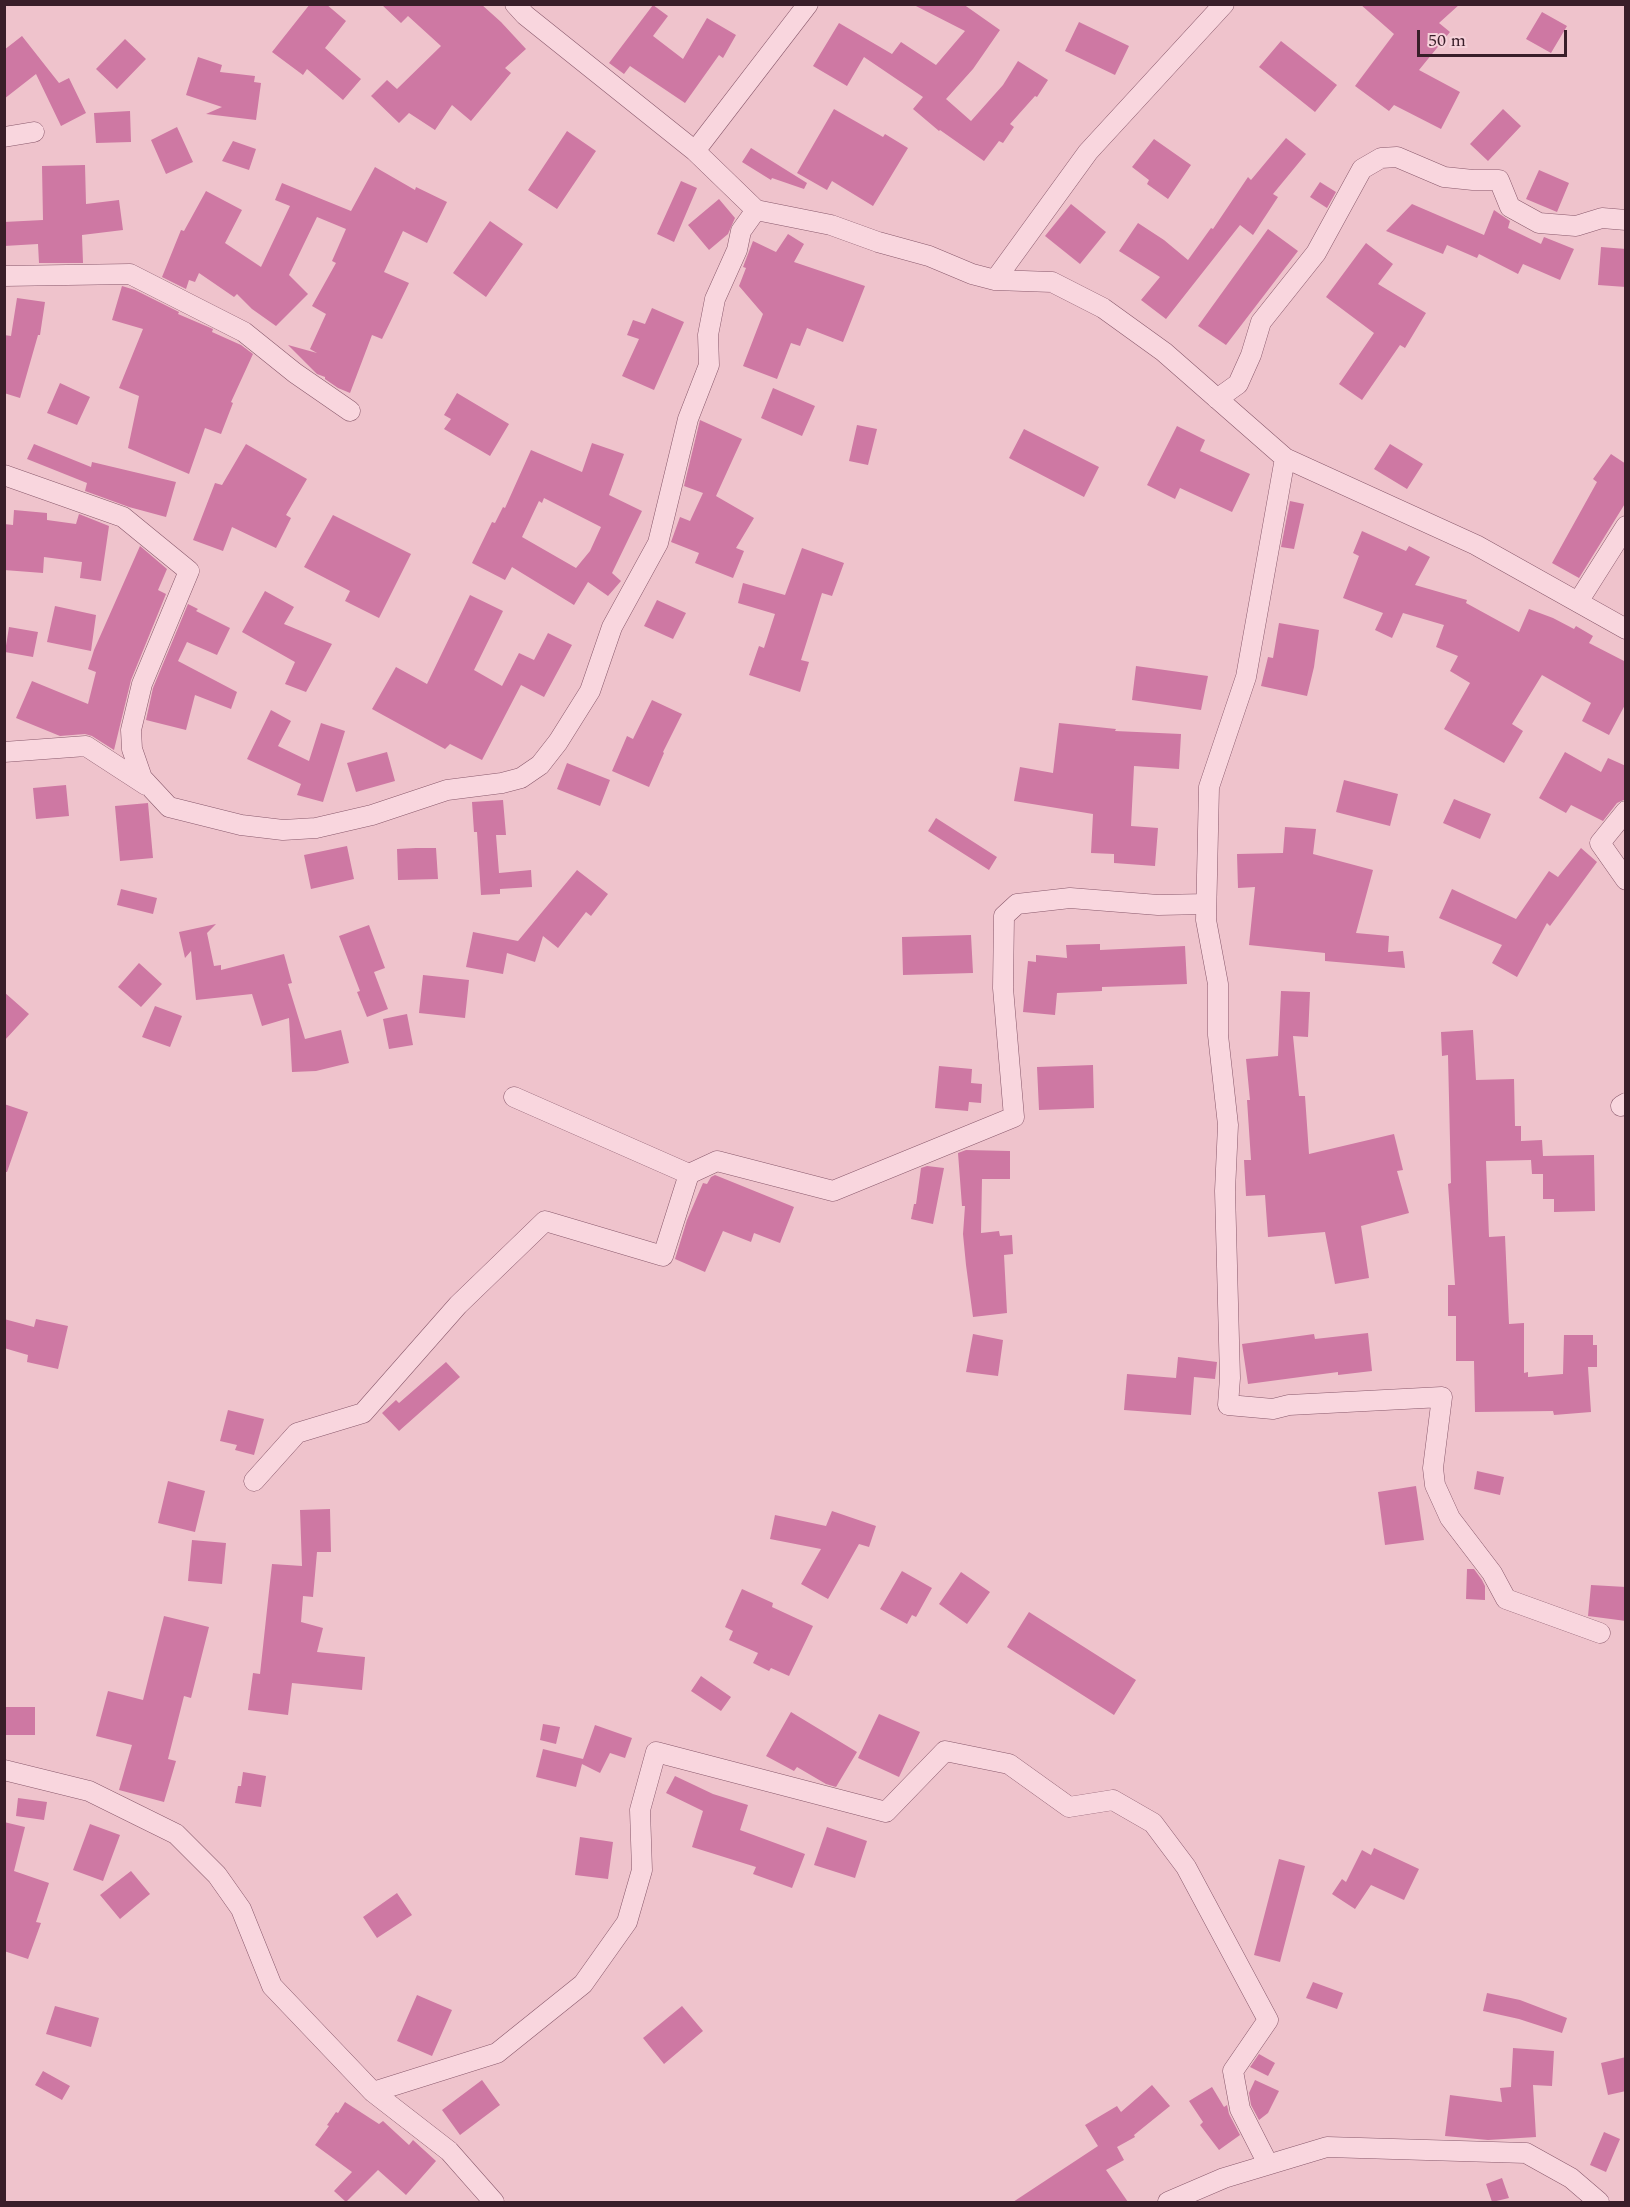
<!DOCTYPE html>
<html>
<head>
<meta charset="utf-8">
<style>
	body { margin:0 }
	#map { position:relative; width:1630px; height:2207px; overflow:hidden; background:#efc3cc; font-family:Spectral,serif }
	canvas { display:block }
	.frame { position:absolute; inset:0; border:6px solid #391e29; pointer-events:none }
	.scale { position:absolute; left:1417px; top:30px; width:150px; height:27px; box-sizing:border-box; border:3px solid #391e29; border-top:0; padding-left:8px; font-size:18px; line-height:21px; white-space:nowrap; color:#391e29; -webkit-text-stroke:4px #f6d2da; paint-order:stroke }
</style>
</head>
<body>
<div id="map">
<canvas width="1630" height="2207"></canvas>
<div class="frame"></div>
<div class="scale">50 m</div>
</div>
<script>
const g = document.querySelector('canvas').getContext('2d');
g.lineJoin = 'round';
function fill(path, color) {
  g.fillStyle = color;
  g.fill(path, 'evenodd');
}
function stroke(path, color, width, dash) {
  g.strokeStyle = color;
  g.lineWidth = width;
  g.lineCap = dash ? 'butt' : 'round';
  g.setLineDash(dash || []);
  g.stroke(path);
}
const building = new Path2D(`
	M310,4h16l20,17 -21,27 36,31 -18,21 -36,-31 -4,6 -31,-23z
	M381,4h100l20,18 25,27 -21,19 6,5 -40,48 -19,-16 -17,25 -26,-17 -10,10 -28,-27 16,-16 10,9 44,-43 -33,-30 -7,7z
	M912,4h51l37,26 -27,39 -27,30 25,22 32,-36 15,-24 30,19 -11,17 -2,-1 -25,28 4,3 -11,16 -4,-2 -15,20 -44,-31 -1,1 -26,-22 10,-12 -59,-40 -17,29 -34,-20 26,-43 53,31 9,-12 35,23 29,-34z
	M1360,4h100l-21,19 11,9 -31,38 41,22 -19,37 -47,-24 -5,6 -34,-25 39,-52z
	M653,5l15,11 -15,20 30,23 24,-41 29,17 -13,23 -4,-3 -34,48 -55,-37 -6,8 -15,-11z
	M1542,12l25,14 -16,27 -25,-14z
	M1079,22l50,24 -14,29 -50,-24z
	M22,36l37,47 10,-5 17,35 -25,13 -25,-52 -32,25v-49z
	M125,39l21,20 -29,30 -21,-20z
	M1281,41l56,44 -22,27 -56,-45z
	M198,57l24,8 -2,7 35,4 -1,6 7,1 -5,37 -50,-6 16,-7 -36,-12z
	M834,109l49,28 2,-3 23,14 -35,58 -41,-25 -5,9 -30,-17z
	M1503,109l18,17 -33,35 -18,-17z
	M130,111l1,31 -35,1 -2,-30z
	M177,127l16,35 -27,12 -15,-34z
	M567,131l29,20 -39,58 -29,-19z
	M1286,138l20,16 -33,40 5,3 -25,38 -13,-10 -74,94 -25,-19 19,-23 -41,-26 19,-28 26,17 24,20 23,-32 2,1 35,-52 3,3z
	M1154,139l37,26 -23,34 -21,-15 2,-4 -17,-13z
	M233,141l23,8 -7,21 -27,-9z
	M751,148l56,35 -3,6 -32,-11 -1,2 -29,-18z
	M85,165l1,39 33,-4 4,30 -41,5 1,28h-44l-1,-19 -34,2v-24l39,-2 -1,-54z
	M375,167l40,23 1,-3 31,15 -20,41 -24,-12 -19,41 25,11 -27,56 -10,-4 -22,58 -12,-5 -13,-9v-2l-8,-3 -29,-29 29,8 -7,-4 16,-35 -14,-8 24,-43 -4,-2 14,-32 -29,-12 -28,58 19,19 -32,32 -24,-17 -15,-15 -3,3 -35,-24 -4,9 -6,-2 -3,9 -24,-12 19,-47 3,1 22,-40 36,19 -17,33 36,24 29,-61 -15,-6 7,-17 69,28z
	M1539,170l30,13 -12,29 -31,-13z
	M681,181l16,7 -23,54 -17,-8z
	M1320,182l16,10 -9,16 -17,-11z
	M719,199l16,19 -7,16 -19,16 -21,-25z
	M1071,204l35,28 -26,32 -35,-28z
	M1412,204l72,31 10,-25 16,11 -2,7 33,16 3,-7 30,12 -14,31 -37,-16 -5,10 -39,-20 -2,4 -30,-13 -4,9 -57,-23z
	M490,221l33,23 -37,53 -33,-24z
	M1268,229l30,22 -72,94 -28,-19z
	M788,234l16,10 -10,18 71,24 -22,56 -36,-14 -7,18 -9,-3 -14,36 -34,-13 20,-52 -24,-28 7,-18 -3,-1 10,-26 23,11z
	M1366,243l27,21 -15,20 48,29 -21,35 -5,-3 -38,55 -23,-16 35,-51 -48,-36z
	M1601,247l25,2v38l-28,-2z
	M122,286l13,4 44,22 -1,2 35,15 -1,3 29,13 12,9 -22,48 2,1 -12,31 -16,-6 -16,46 -61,-26 11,-52 -20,-8 24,-59 -31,-9z
	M17,298l28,4 -5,33h-2l-18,63 -16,-5v-58l7,1z
	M652,308l32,14 -30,68 -32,-14 17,-37 -12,-4 6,-15 12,4z
	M60,383l30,14 -13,28 -30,-12z
	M773,388l42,18 -13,30 -41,-18z
	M457,393l52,31 -19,32 -46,-27 7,-10 -7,-4z
	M700,420l42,19 -26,57 38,22 -18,30 8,3 -11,27 -38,-15 4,-10 -28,-11 9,-25 10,4 13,-28 -19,-7z
	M857,425l20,4 -9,36 -19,-4z
	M1177,426l28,14 -5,11 50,23 -18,38 -52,-24 -5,11 -28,-14z
	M1024,429l75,38 -15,30 -75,-39z
	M592,443l32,11 -15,41 33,16 -30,62 9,8 -13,15 -20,-14 -14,23 -62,-38 -7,13 -33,-17 20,-41 3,1 8,-16 2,1 26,-58 51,22zM544,498l57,29 -11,24 -14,17 -54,-31 17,-36 3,2z
	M34,444l57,23 1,-5 84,20 -10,35 -37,-10 -44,-16 2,-8 -60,-24z
	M246,444l61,35 -21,36 5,3 -15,30 -44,-21 -9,24 -30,-11 22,-57 7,2z
	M1390,444l33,20 -16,25 -33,-20z
	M1611,454l15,10v38l-47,76 -27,-15 45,-81 -4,-3z
	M1290,501l14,3 -10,45 -13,-2z
	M14,510l33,3v7l29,4 3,-10 30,12 -8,55 -21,-3 2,-16 -38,-5 -1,16 -39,-3v-46l9,1z
	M333,515l78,39 -32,64 -34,-17 5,-10 -46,-24z
	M1362,531l44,20 3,-5 21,11 -15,28 52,15 -1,3 53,29 10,-23 24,9 21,11 2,-3 17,10 -4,7 37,19v41l-17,32 -27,-14 9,-18 -49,-28 -30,49 11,7 -19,32 -60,-34 26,-46 -20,-12 8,-15 -22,-9 8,-22 -41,-12 -11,25 -17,-8 8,-17 -40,-15 16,-42 -6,-3z
	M140,546l27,23 -9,21 8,4 -35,86 -17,70 -22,-14 -7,-2 -25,2 -44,-18 16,-37 56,23 8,-32 -8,-3 6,-19z
	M802,548l42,15 -12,33 -10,-3 -21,67 8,2 -9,30 -51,-17 10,-29 5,2 11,-34 -37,-11 5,-20 42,12z
	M265,591l29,16 -10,17 48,20 -26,48 -21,-8 10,-22 -53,-30z
	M470,595l33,16 -29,59 28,16 17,-33 15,7 14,-27 24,12 -28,52 -23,-12 -39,75 -32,-16 -5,5 -73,-40 24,-42 31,17z
	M657,600l29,13 -13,26 -29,-13z
	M188,604l10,5 -2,2 34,17 -13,27 -30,-13 -9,19 59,31 -6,17 -36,-14 -9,35 -40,-10 7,-32z
	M55,606l41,9 -5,36 -44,-9z
	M1279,623l40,7 -5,37 -7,29 -46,-10 7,-29 5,1z
	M9,627l29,5 -5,25 -28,-5z
	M1136,666l72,10 -7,34 -69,-10z
	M652,700l30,14 -19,38 1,1 -15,34 -37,-16 15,-35 6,3z
	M271,710l20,11 -13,25 31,15 12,-38 24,8 -22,71 -26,-7 4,-11 -54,-25z
	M1059,723l57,6 -1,2 66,3 -2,35 -45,-3 -3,60 27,2 -3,38 -41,-3v-9l-23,-1 2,-39 -79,-13 6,-34 33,6z
	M387,752l8,29 -39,11 -9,-29z
	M1565,752l36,20 7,-14 18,8v33l-9,4 -14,18 -32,-16 -5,8 -27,-15z
	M567,763l43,17 -10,26 -43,-17z
	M1344,780l54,14 -8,32 -54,-14z
	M66,785l3,31 -33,3 -3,-31z
	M1454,799l37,15 -11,25 -37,-16z
	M503,800l3,35h-10l3,38 32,-3 1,17 -32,2v5l-19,1 -4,-63h-3l-2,-30z
	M148,803l5,55 -33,3 -5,-55z
	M936,818l61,39 -8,13 -61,-39z
	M1285,827l31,2 -3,25 60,16 -17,63 33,3 -1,16 15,-1 2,17 -80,-7v-8l-76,-8 6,-58 -17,1 -1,-34 46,-1z
	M347,846l7,33 -43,10 -7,-34z
	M416,848h20l2,31 -40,1 -1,-31z
	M1581,848l16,14 -47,64 -3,-3 -30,54 -25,-14 10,-18 -63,-27 13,-29 64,30 33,-48 9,6z
	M577,870l31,24 -17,22 -5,-4 -28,36 -15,-12 -8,26 -28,-9 -4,21 -37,-7 7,-35 45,9z
	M121,889l36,9 -4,16 -36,-9z
	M216,924l-9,9 7,33 7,-1v5l63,-16 8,29 -4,1 17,55 36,-9 8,33 -33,8 -24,1 -3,-54 -27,8 -10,-32 -56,6 -5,-49 -6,7 -6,-26z
	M369,925l16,43 -11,4 14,37 -21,8 -10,-25 3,-1 -21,-55z
	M971,935l2,38 -70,2 -1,-38z
	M1100,944v6l85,-4 2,38 -85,3v4l-45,2 -2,22 -32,-3 5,-51 8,1v-7l31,3 -1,-13z
	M139,963l23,21 -21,23 -23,-20z
	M423,975l46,5 -4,38 -46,-5z
	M1281,991l29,1 -2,45 -15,-1 6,60h6l4,58 85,-20 9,36 -6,1 12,42 -48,13 8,52 -34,6 -10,-52 -57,5 -3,-42 -19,1 -2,-36h7l-4,-60h3l-4,-41 32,-3z
	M4,992l25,22 -25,27z
	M155,1006l27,10 -12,31 -28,-10z
	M407,1014l6,31 -24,4 -6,-30z
	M1473,1030l3,50 38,-1 1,47h6v15l21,-1 1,16 51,-1 1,56 -41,1v-13h-11v-25h-11l-1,-14 -45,1 3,76 16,-1 4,88 15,-1v50l4,-1v5l35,-3 1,-39h29v10h4v22h-9l3,45 -37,3 -1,-4 -78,1 -1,-51h-18v-45h-8v-31h7l-7,-101 3,-1 -3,-128 -6,1 -1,-24z
	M1093,1065l1,43 -55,2 -2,-43z
	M939,1066l33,3 -1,14 11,1 -1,19 -12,-1 -1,9 -33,-3z
	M4,1104l24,8 -21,60h-3z
	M966,1150l44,1v28h-28l-1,54 18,-2 1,5 12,-1 1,19 -9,1 3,58 -34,4 -7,-52 -3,-31 2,-28h-3l-4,-53z
	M927,1166l17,2 -11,56 -22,-5 3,-15h2l5,-36z
	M715,1175l79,32 -14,36 -26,-10 -3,9 -28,-11 -18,41 -30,-13 12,-39 16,-37 4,1 4,-7z
	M4,1319l30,8 2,-8 32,7 -10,43 -31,-7 1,-7 -24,-7z
	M1368,1333l4,38 -34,4v-3l-90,12 -6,-40 72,-10 1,5z
	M973,1334l30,6 -5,36 -32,-4z
	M1178,1357l39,5 -2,17 -21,-2 -3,38 -67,-5 3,-36 49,4z
	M446,1362l14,15 -61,54 -17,-18 14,-13 3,3z
	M228,1410l36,9 -10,36 -19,-5 2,-5 -17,-4z
	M1477,1471l27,6 -4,18 -26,-6z
	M168,1481l37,10 -10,41 -37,-9z
	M1416,1486l8,54 -39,5 -7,-53z
	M330,1509l1,43h-14l-4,45 -10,-1 -2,26 22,6 -6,24 48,5 -3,33 -70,-7 -4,32 -40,-5 5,-37 7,1 12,-110 30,2 -2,-56z
	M832,1511l44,15 -7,21 -10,-3 -31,55 -27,-15 20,-35 -51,-10 5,-24 51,11z
	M192,1540l34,3 -4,41 -34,-3z
	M1467,1569h7l8,11 3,6v14l-19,-1z
	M902,1571l30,17 -16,29 -4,-2 -5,9 -27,-15z
	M961,1572l29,20 -23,32 -28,-20z
	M1591,1585l35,2v34l-38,-5z
	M742,1589l31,14 -1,4 41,19 -24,50 -18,-8 -2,3 -16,-8 5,-10 -29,-13 4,-9 -8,-4z
	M1029,1612l107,68 -22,35 -107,-68z
	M164,1616l45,11 -18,71 -7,-2 -16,63 8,2 -12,41 -45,-12 13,-45 -36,-9 12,-45 35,9z
	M701,1676l30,21 -10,14 -30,-20z
	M4,1707h31v28h-31z
	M791,1712l66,40 -21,35 -10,-3 -29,-17 -3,4 -28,-15z
	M879,1714l41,18 -21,45 -41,-19z
	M543,1724l17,3 -4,17 -16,-4z
	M595,1725l37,13 -7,20 -15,-5 -10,20 -18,-9 -6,23 -40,-10 7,-28 40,10z
	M243,1772l23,4 -5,31 -26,-4 3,-17h3z
	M675,1776l38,18 35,11 -8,25 65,24 -13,34 -39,-14 3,-7 -64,-20 11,-36 -37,-18z
	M18,1798l29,4 -3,18 -28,-4z
	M4,1822l21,5 -11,44 35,12 -13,39 5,1 -13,36 -24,-8z
	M90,1824l30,11 -17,46 -30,-11z
	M827,1827l40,14 -12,37 -41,-13z
	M580,1837l33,5 -5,37 -33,-4z
	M1374,1848l45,21 -15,31 -33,-15 -16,24 -23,-15 10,-15 4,3 16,-32 9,5z
	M1279,1859l26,7 -25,96 -26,-7z
	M131,1871l19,23 -30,25 -20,-24z
	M397,1893l15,22 -35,23 -14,-21z
	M1313,1982l30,11 -6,16 -31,-11z
	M1487,1993l33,7 47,18 -5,15 -43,-14 -36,-8z
	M417,1995l35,15 -20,46 -35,-15z
	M55,2006l44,12 -8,29 -45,-13z
	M682,2006l21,25 -39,33 -21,-26z
	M1513,2048l41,3 -2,35 -19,-1 3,52 -48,3 -43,-4 5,-41 52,7 -2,-14 11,-1z
	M1259,2054l16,9 -7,13 -18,-9z
	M1626,2057v34l-18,4 -7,-32z
	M43,2071l27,15 -8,14 -27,-15z
	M482,2080l18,25 -40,30 -18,-25z
	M1255,2080l24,11 -11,22 -9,7 -8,-15 -2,-12z
	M1152,2085l18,21 -36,29 1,2 -18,10 7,13 -18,10 22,32h-115l85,-56 -13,-21 32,-19 4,6z
	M1212,2087l12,20 3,-2 2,9 11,21 -21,15 -19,-25 3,-3 -14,-21z
	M345,2102l34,22 4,-3 26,24 4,-5 23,21 -30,34 -28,-25 -32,32 -12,-11 18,-19 -37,-27 14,-19 -2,-1 9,-13 2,1z
	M1604,2132l16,7 -14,33 -16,-7z
	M1502,2178l7,20 -17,4 -6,-18z`);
const minor = new Path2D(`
	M515,4l10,11 170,136 61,59 75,15 47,17 51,14 43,18 23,6 57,2 51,26 61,44 121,106 191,87 150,84
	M4,137l30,-5
	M695,151l113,-147
	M4,276l126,-2 114,58 51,41 55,38
	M995,280l93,-128 136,-148
	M1217,399l21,-15 13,-29 10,-33 55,-69 46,-84 19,-11 16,-1 47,20 29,3h26l11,27 29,16 37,3 26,-8 24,2
	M1285,458l-39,219 -37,110 -3,133 12,64v51l10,90 -3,66 5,187 -2,27 45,4 16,-4 153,-8 -9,71 2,17 15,33 42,55 14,26 94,34
	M4,475l119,42 66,54 -47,113 -11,46 1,19 10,29 27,29 72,18 42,5 33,-2 56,-13 75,-25 55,-7 19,-5 19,-13 18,-23 32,-51 22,-64 46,-84 30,-124 21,-54 -1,-30 7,-36 22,-49 4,-19 15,-21
	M1578,602l48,-76
	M4,752l82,-6 60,39
	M1626,811l-26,32 26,37
	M514,1097l175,77 28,-13 116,30 181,-74 -11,-129 1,-72 13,-12 53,-6 88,7 48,-1
	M1621,1106l5,-3
	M254,1481l43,-48 66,-20 95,-108 87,-84 118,35 26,-82
	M4,1770l85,21 87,43 41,41 24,34 31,77 101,106 124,-39 86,-69 44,-62 15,-52 -2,-60 16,-58 230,60 59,-61 64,13 60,43 44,-7 40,23 33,44 82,153 -35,51 7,38 28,55
	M373,2092l76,59 45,51
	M1168,2202l56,-24 103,-31 199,6 45,25 28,24`);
fill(building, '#ce78a3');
stroke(minor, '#89596c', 21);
stroke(minor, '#f9d6de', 20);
</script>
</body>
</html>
